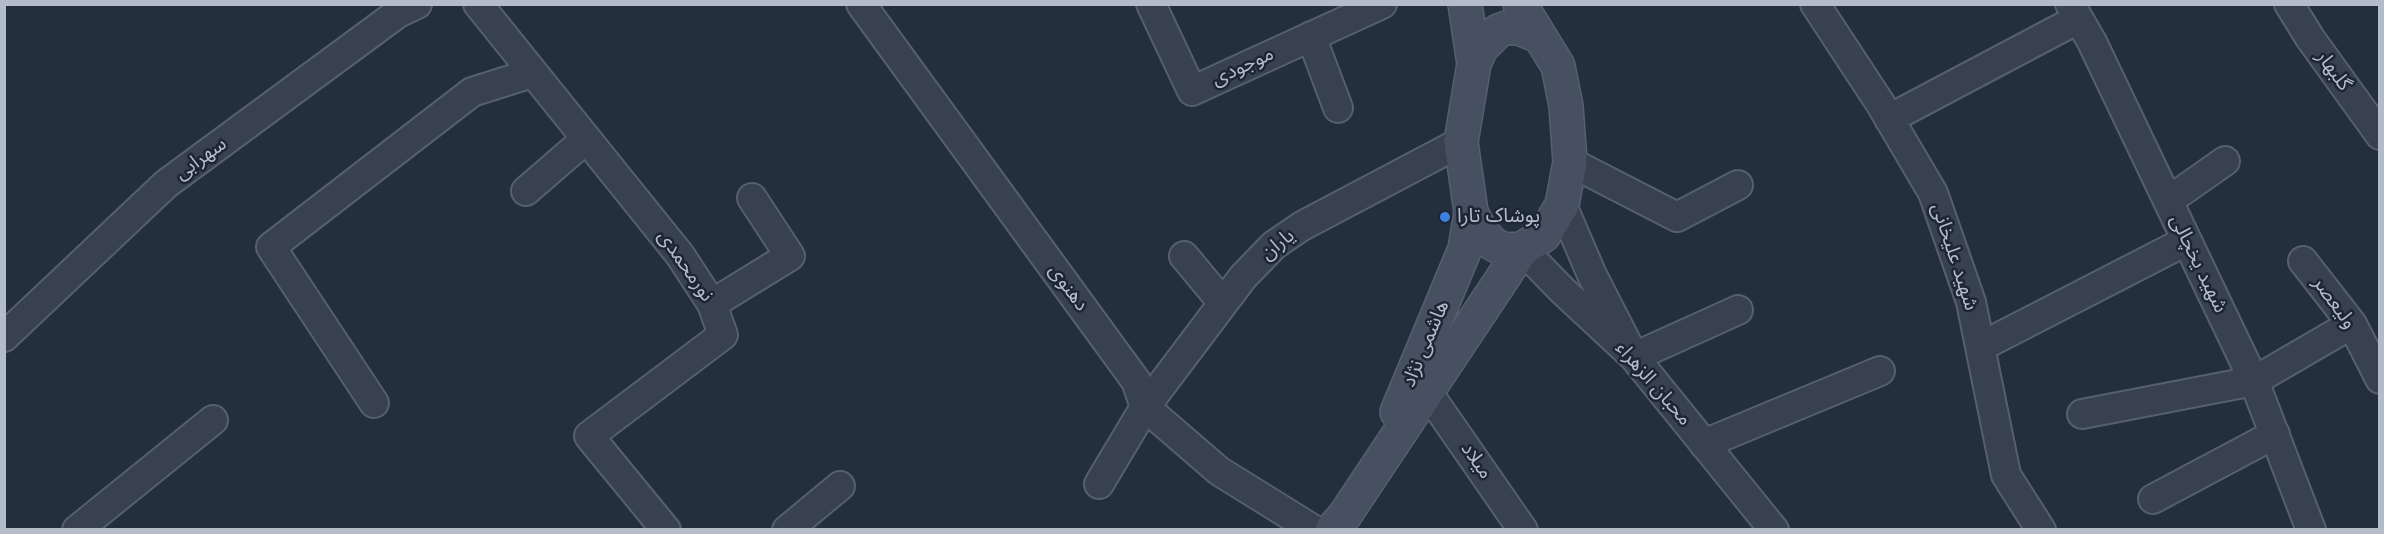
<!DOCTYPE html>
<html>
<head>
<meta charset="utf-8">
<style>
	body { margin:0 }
	#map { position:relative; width:2384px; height:534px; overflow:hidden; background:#242f3e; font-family:"DM Sans",sans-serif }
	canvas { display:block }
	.frame { position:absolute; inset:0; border:6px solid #b4bcc9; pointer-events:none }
</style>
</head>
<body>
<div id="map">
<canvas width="2384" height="534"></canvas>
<div class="frame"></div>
</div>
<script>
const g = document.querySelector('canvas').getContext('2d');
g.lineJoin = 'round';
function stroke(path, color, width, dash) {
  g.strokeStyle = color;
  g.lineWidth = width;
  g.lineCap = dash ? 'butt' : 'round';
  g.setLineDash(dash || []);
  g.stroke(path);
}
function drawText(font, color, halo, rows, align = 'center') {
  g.font = font + ' "DM Sans","Noto Sans Arabic",sans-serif';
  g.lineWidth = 5;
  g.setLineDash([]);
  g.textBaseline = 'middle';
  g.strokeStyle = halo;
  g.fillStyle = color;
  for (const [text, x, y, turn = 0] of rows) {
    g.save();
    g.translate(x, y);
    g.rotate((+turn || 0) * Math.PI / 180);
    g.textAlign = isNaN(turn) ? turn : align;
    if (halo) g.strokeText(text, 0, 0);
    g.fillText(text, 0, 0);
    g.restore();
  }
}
const street = new Path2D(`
	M478,4l202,251 32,49 11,31 -134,101 77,94
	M861,4l275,377 9,26 74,64 95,59
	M1151,4l41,87 190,-87
	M1815,4l65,99 53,90 38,109 35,173 35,55
	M2070,4l22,38 162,339 57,149
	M2289,4l21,34 70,97
	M1311,36l27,72
	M1889,119l189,-100
	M1570,162l107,55 61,-32
	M526,191l60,-52
	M2168,201l57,-40
	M1562,205l30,70 42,82 104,-47
	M1522,249l41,42 71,66 140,173
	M1184,256l39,47
	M2303,261l49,63 28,55
	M712,304l78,-48 -38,-58
	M4,337l162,-153 232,-171 19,-9
	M1980,347l206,-106
	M1428,393l95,137
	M374,403l-103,-156 201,-155 60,-19
	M2082,414l172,-33 98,-57
	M1704,444l176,-73
	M1099,484l46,-77 98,-130 31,-32 28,-19 159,-84
	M2153,499l122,-65
	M77,530l136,-110
	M787,530l53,-44`);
const secondary = new Path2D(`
	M1465,4l9,60
	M1520,4l38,62 8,40 4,56 -8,43 -18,30 -22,14 -17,1 -12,-6 -13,-14 -9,-18 -10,-70 13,-78 7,-16 17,-17 8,-3h13l19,8
	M1397,412l68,-163 6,-37
	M1332,530l13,-15 177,-266`);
const markers = [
	[1445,217,6,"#3f7fe0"]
];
const streetNames = [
	["موجودی",1243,67,-25],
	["گلبهار",2333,71,54],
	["سهرابی",201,159,-36],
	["یاران",1278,245,-39],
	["شهید علیخانی",1954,257,72],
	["شهید یخچالی",2198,264,64],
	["نورمحمدی",685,266,55],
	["دهنوی",1068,288,54],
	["ولیعصر",2334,303,54],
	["هاشمی نژاد",1426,344,-67],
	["محبان الزهراء",1653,384,49],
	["میلاد",1476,461,55]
];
const poiNames = [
	["پوشاک تارا",1457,217]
];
stroke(street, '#565f6c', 32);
stroke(secondary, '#565f6c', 36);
stroke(street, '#38414e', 28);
stroke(secondary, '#465061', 33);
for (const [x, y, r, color] of markers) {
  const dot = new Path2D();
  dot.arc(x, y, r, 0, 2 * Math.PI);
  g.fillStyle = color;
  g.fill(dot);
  stroke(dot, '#1d2633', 2);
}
drawText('20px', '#b4bcc9', '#1d2633', streetNames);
drawText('20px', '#b4bcc9', '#1d2633', poiNames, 'left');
</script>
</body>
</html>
